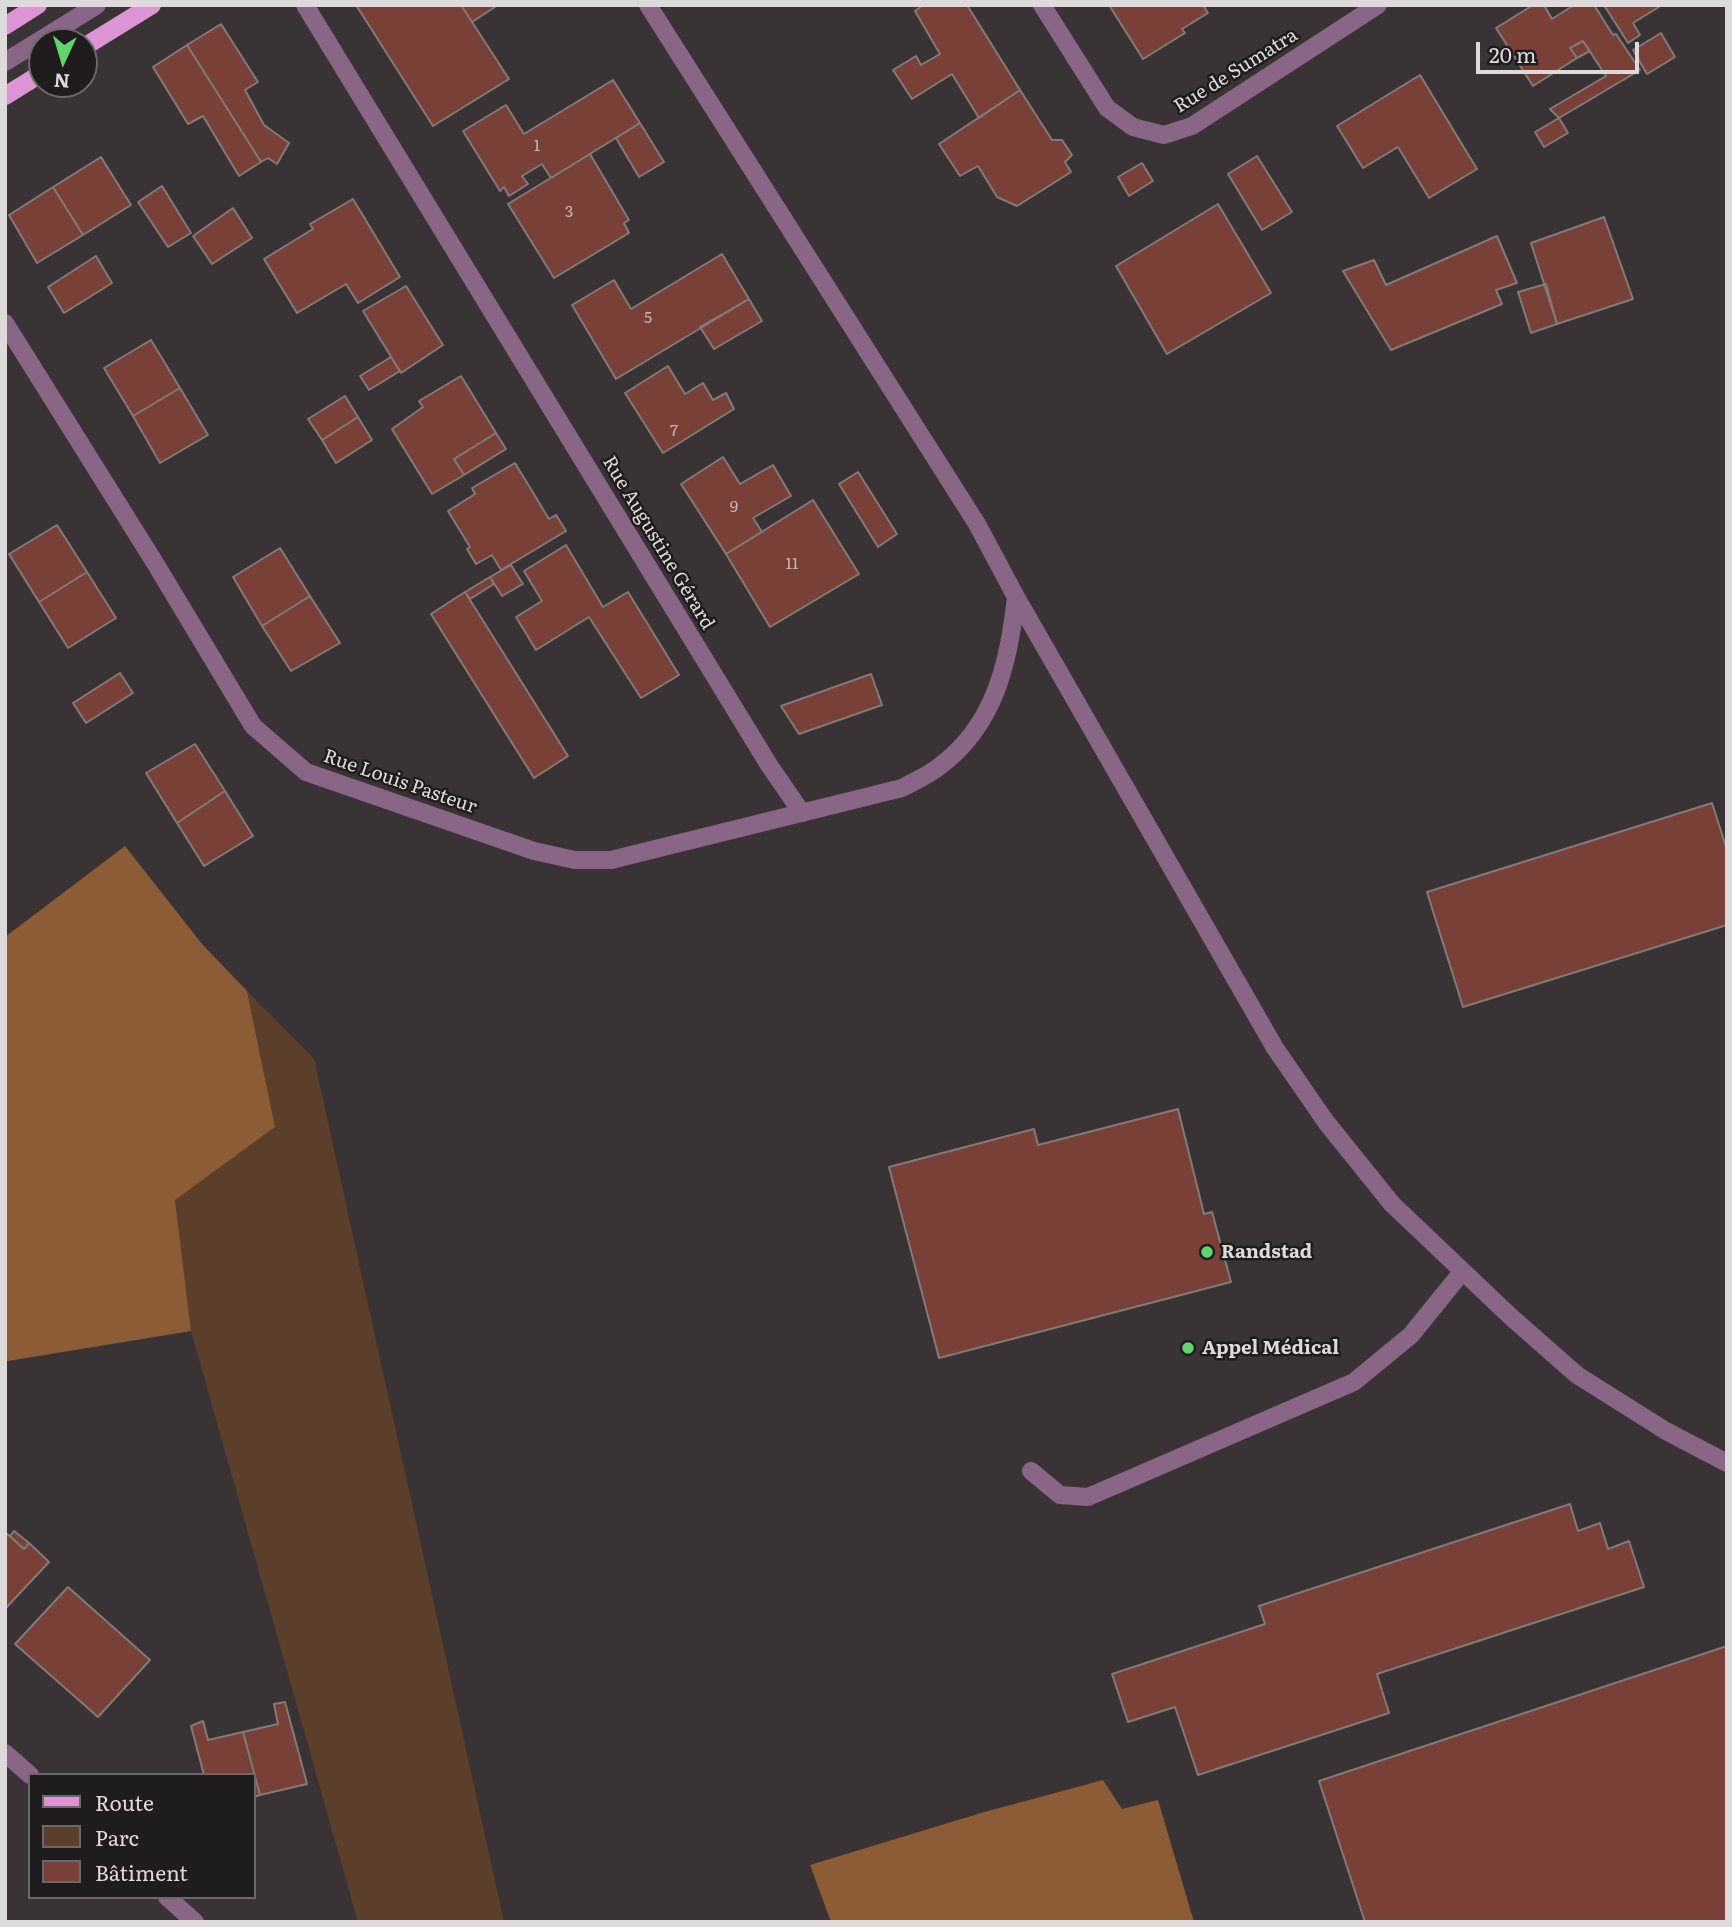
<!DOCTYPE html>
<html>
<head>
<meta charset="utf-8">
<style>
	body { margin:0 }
	#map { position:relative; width:1732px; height:1927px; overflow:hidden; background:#3a3335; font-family:Literata,serif }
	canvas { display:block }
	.frame { position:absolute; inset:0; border:7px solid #ded9da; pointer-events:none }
	.legend { position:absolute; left:28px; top:1773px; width:228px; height:126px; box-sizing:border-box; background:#1f1c1d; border:2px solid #6b6869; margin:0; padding:9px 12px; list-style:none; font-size:21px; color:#ded9da }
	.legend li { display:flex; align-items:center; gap:14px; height:35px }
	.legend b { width:35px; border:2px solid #6b6869 }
	.north { position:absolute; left:28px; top:28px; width:70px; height:70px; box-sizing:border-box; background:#1f1c1d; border:2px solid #6b6869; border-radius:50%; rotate:184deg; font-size:19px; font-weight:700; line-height:28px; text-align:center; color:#ded9da }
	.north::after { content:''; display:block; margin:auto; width:24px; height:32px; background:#5fd56b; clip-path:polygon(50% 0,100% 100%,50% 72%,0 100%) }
	.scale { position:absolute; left:1476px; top:42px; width:163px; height:32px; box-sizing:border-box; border:4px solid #ded9da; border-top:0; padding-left:9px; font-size:21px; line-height:24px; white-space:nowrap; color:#ded9da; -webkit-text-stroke:5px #1f1c1d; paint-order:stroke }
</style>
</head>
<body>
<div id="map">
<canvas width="1732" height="1927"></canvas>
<div class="frame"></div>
<ul class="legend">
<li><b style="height:9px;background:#dc94d5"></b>Route</li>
<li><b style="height:19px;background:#5c3f2a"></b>Parc</li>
<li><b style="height:19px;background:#794038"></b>Bâtiment</li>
</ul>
<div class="north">N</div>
<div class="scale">20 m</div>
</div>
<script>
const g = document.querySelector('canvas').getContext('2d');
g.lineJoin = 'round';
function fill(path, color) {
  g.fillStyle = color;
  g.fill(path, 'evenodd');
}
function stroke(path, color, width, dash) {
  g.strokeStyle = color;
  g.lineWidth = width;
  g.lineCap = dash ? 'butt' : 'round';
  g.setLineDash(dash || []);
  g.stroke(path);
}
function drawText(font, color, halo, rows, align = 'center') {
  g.font = font + ' Literata,serif';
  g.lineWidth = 5;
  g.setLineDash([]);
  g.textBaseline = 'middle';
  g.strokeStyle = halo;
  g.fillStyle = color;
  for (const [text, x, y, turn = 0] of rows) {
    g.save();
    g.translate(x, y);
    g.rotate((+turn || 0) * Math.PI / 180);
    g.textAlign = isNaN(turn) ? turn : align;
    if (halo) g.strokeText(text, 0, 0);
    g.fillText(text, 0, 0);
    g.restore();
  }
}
const green = new Path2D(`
	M247,991l67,68 190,863h-146l-167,-591 -16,-132 100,-72z`);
const forest = new Path2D(`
	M125,846l77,98 45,47 28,136 -100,73 16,131 -183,30 -3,-3v-421z
	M1103,1780l19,29 36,-9 36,122h-363l-21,-57 171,-52z`);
const building = new Path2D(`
	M356,5h105l48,74 -76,47z
	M461,5h37l-26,17z
	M923,5h44l53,85 -41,28 -27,-44 -40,25 -19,-29 23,-14 5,9 19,-11 -25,-43z
	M1109,5h94l5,8 -26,16 3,4 -42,26z
	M1533,5h11l8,14 22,-14h20l19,30 3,-1 24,36 -81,48 -9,-9 56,-33 -23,-35 -13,7 7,10 -44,28 -37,-58z
	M1604,5h58l-29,18 7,12 -12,8z
	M221,24l37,58 -13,8 19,35 25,18 -12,21 -9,-6 -7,4 -74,-117z
	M1661,33l14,24 -28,17 -14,-24z
	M1583,41l7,10 -13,7 -7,-10z
	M187,45l74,117 -22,14 -36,-60 -15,8 -35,-57z
	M1420,75l57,94 -48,29 -31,-51 -35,21 -26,-42z
	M613,80l27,43 -89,55 -9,-14 -20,12 6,8 -19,12 -5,-9 -4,4 -37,-60 43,-26 18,29z
	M1020,90l32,50h10l10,15 -7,7 6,10 -54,34 -20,-9 -19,-31 -18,10 -21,-32z
	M1559,118l9,15 -24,14 -9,-15z
	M640,123l24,39 -25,15 -23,-39z
	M590,154l39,66 -5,3 5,10 -75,45 -46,-74z
	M1257,156l35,56 -30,18 -34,-56z
	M101,157l30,48 -48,30 -30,-48z
	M1142,163l11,18 -24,15 -11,-19z
	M162,186l29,47 -23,14 -30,-45z
	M53,187l30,48 -46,28 -28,-48z
	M353,199l47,78 -42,26 -12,-19 -49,29 -33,-54 49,-30 -3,-5z
	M1218,204l53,89 -104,61 -51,-88z
	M233,208l19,30 -40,26 -19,-28z
	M1604,217l29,82 -76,25 -26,-81z
	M1497,236l20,47 -21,7 6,14 -111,46 -48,-79 31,-11 12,25z
	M722,254l27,45 -133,80 -44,-74 42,-25 17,29z
	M96,256l16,27 -48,30 -16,-26z
	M1546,284l11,40 -26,9 -13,-41z
	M406,286l37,59 -42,28 -38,-62z
	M749,299l13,22 -48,28 -14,-22z
	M151,340l29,48 -47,28 -29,-48z
	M391,357l9,14 -31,19 -9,-14z
	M668,366l17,28 18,-11 10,17 13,-7 8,16 -71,44 -38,-60z
	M461,376l35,57 -42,26 10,16 -32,19 -40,-65 31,-22 -4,-6z
	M180,388l28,47 -48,28 -27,-47z
	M345,396l13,21 -36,23 -14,-21z
	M358,417l14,23 -36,23 -14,-23z
	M496,433l10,16 -42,26 -10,-16z
	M723,457l17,27 33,-19 18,31 -38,22 9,14 -36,22 -45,-70z
	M515,463l34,56 7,-4 10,16 -65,39 -9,-15 -16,9 -9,-15 3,-2 -22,-36 27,-17 -3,-6z
	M858,472l39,62 -19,13 -39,-63z
	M813,500l46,74 -89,53 -44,-73z
	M57,525l30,47 -48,30 -30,-48z
	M566,545l37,62 25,-15 51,83 -38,23 -52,-81 -53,33 -20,-33 26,-16 -18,-30z
	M280,548l30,48 -48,30 -29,-49z
	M511,565l12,19 -21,12 -12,-19z
	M87,572l29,46 -48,30 -29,-46z
	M490,577l4,7 -24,15 -5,-7z
	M465,592l103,164 -34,22 -103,-164z
	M310,596l30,47 -49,28 -29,-45z
	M120,673l13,20 -47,30 -13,-20z
	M871,674l11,31 -83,29 -18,-28z
	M195,744l30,47 -48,32 -31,-50z
	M225,791l28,45 -49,30 -27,-43z
	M1712,803l15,47v75l-264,82 -36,-115z
	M1178,1109l26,105 8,-2 19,70 -292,76 -50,-191 145,-38 4,16z
	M1570,1504l8,27 22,-8 8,26 21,-8 15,46 -267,87 12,39 -191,62 -23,-68 -47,15 -16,-48 153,-50 -6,-18z
	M14,1531l15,12 -5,6 -14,-13z
	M5,1532l19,17 5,-6 20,19 -44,47z
	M68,1587l82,73 -52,57 -83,-73z
	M1727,1646v276h-362l-46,-141z
	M285,1702l22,82 -47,11 -17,-63 35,-8 -4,-20z
	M203,1721l5,19 35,-8 17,63 -6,2v-22h-50l-13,-49z`);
const minor = new Path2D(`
	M305,5l464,760 33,48
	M648,5l329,519 39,73 259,451 51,74 66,82 118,112 67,59 89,56 61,32
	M1042,5l65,103 26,19 31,8 28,-9 186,-121
	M5,62l92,-57
	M5,323l150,240 98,163 53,46 228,79 41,9h36l291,-72c13,-7 27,-13 38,-22 55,-41 69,-104 76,-169
	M1031,1471l29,24 28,2 266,-115 57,-47 51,-63
	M5,1753l25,22
	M167,1897l28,25`);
const major = new Path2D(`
	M5,26l33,-21
	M84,47l68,-42
	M5,96l37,-23`);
const markers = [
	[1207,1252,7,"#5fd56b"],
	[1188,1348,7,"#5fd56b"]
];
const numberNames = [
	["1",537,146],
	["3",569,212],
	["5",648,318],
	["7",674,431],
	["9",734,507],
	["11",792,564]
];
const streetNames = [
	["Rue de Sumatra",1236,71,-32],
	["Rue Augustine Gérard",658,543,59],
	["Rue Louis Pasteur",400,782,19]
];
const poiNames = [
	["Randstad",1221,1252],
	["Appel Médical",1202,1348]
];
fill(green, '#5c3f2a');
fill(forest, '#8c5c37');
fill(building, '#794038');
stroke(building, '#827a78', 2);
stroke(minor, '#896685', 18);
stroke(major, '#dc94d5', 18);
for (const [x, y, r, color] of markers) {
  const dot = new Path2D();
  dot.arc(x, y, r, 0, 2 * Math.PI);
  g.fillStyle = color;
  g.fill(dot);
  stroke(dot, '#1f1c1d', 2.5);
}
drawText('16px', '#c5b3b2', null, numberNames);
drawText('19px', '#ded9da', '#1f1c1d', streetNames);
drawText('bold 19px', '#ded9da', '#1f1c1d', poiNames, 'left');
</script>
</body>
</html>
